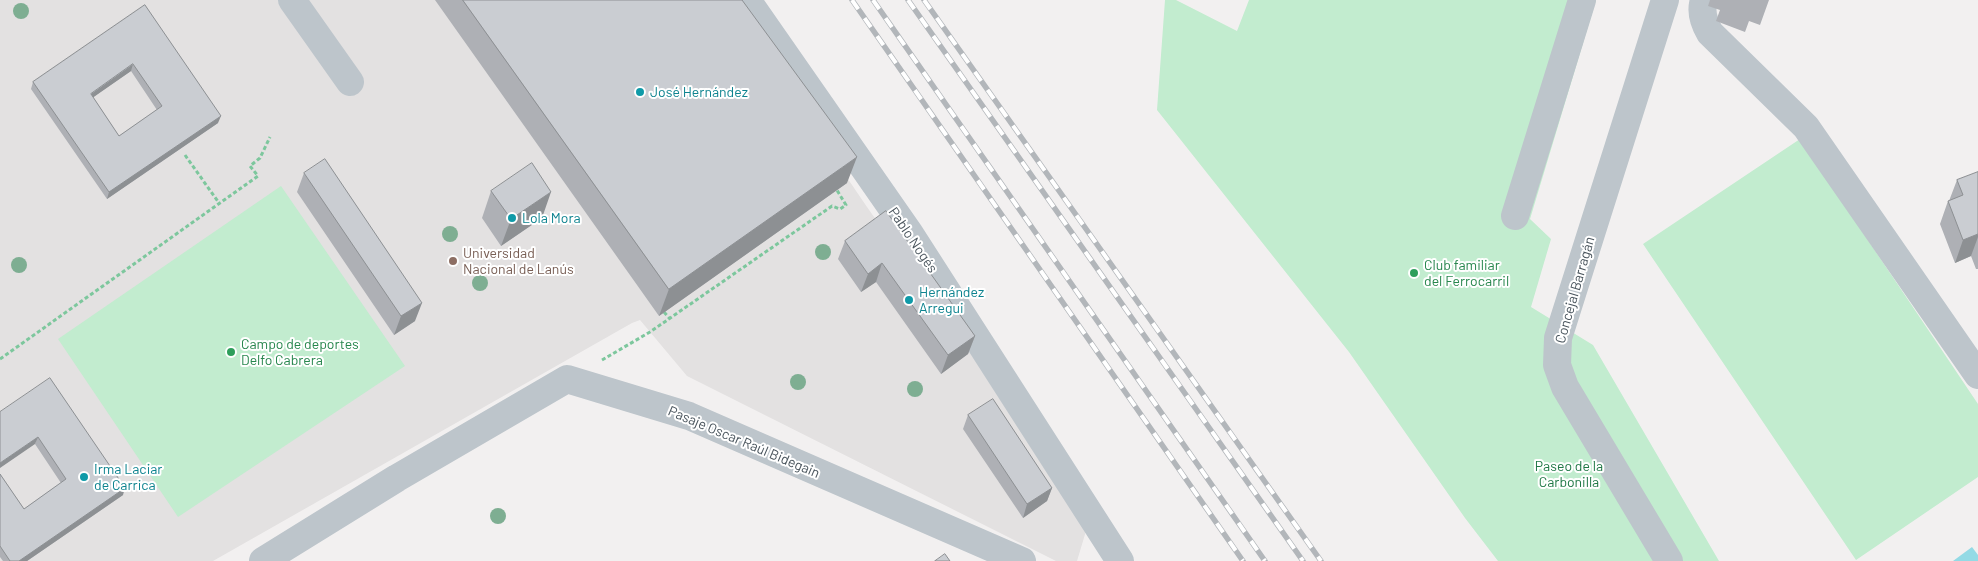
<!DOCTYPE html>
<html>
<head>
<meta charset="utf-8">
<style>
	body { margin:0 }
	canvas { display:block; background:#f2f0f0 }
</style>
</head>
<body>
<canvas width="1978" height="561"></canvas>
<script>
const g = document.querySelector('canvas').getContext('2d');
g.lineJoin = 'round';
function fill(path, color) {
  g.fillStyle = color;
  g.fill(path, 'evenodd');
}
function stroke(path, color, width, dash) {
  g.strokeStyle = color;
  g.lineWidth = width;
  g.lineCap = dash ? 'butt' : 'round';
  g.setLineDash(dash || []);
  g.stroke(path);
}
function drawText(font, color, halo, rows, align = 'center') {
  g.font = font + ' Barlow,sans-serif';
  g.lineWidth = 4;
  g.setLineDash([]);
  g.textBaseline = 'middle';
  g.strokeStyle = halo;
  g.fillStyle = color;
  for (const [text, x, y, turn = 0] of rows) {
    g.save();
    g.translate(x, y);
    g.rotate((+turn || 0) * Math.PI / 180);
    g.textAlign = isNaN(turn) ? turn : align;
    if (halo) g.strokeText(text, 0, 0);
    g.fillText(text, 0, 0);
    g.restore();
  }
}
const education = new Path2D(`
	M0,0h726l141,207 222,314 -12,40h-21l-369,-185 -47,-56 -8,3 -419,238h-213z`);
const green = new Path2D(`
	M1165,0h11l61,31 12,-31h347l-66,219 21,20 -20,68 62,38 126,216h-221l-33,-43 -116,-166 -192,-242z
	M1800,139l178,265v73l-122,83 -213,-316z
	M281,186l124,180 -227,151 -120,-178z`);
const water = new Path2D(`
	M1972,547l6,8v6h-25z`);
const path = new Path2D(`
	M185,155l34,48
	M664,312l6,7
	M0,359l258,-183 -8,-10 10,-8 10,-21
	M602,360l48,-28 182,-126 8,3 6,-4 -11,-18`);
const minor = new Path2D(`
	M292,0l58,82
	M747,0l163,234 210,327
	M1665,0l-107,338 -1,27 8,22 104,174
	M1704,0c-4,12 0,23 6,33l96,94 172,248
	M1515,216l67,-216
	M263,561l134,-83 170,-99 122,37 333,145`);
const rail = new Path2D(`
	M852,0l391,561
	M873,0l392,561
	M908,0l395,561
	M924,0l397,561`);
const trees = [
	[21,11],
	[450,234],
	[823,252],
	[19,265],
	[480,283],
	[798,382],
	[915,389],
	[498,516]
];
const wall = new Path2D(`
	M435,0h307l105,183 -188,133z
	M1710,0h59l-9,25 -11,-4 -4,11 -29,-11 4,-11 -12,-4z
	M145,5l73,118 -111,76 -76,-110 2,-7zM131,71l26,39 -38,26 -26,-39z
	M1978,172v97h-2l-5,-13 -16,7 -15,-39 8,-23h1l8,-21z
	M304,173l111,148 -21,14 -97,-143z
	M491,191l51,27 -41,28 -19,-28z
	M886,211l89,125 -7,18 -27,20 -65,-92 -15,10 -23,-33 7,-18z
	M50,378l73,117 -96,66h-24l-3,-4v-83l24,35 37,-26 -26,-39z
	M968,415l84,73 -5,13 -24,17 -60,-89z`);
const shadedWall = new Path2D(`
	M133,64l-2,7 -43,30 3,-7z
	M221,116l-3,7 -111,76 2,-7z
	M857,157l-10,26 -188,133 10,-27z
	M551,192l-9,26 -41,28 10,-27z
	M1978,234v3l-7,19 -16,7 8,-23z
	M882,263l-6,19 -15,10 7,-18z
	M422,303l-7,18 -21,14 7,-19z
	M975,336l-7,18 -27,20 7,-19z
	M38,437l-3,7 -35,24v-5z
	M125,488l-2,7 -96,66h-8z
	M1052,488l-5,13 -24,17 4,-14z`);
const building = new Path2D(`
	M463,0h279l115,157 -188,132z
	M145,5l76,111 -112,76 -76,-110zM133,64l29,42 -43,30 -28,-42z
	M325,159l97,144 -21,13 -97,-143z
	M532,163l19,29 -40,27 -20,-28z
	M1978,172v62l-15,6 -15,-39 15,-6 -6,-15z
	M886,211l89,125 -27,19 -66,-92 -14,11 -23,-33z
	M50,378l75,110 -106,73h-9l-10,-15v-72l24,35 42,-30 -28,-42 -38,26v-51z
	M993,399l59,89 -25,16 -59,-89z
	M945,554l5,7h-15z`);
const markers = [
	[640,92,5,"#0f9aa8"],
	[512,218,5,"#0f9aa8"],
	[453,261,5,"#8d6e63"],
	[1414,273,5,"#2e9e5b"],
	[909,300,5,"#0f9aa8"],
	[231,352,5,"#2e9e5b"],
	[84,477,5,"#0f9aa8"]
];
const cultureNames = [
	["José Hernández",650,92],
	["Lola Mora",522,218],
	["Hernández",919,292],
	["Arregui",919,308],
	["Irma Laciar",94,469],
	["de Carrica",94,485]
];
const streetNames = [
	["Pablo Nogés",913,240,56],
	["Concejal Barragán",1575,290,-74],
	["Pasaje Oscar Raúl Bidegain",744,442,23]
];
const educationNames = [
	["Universidad",463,253],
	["Nacional de Lanús",463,269]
];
const leisureNames = [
	["Club familiar",1424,265],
	["del Ferrocarril",1424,281],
	["Campo de deportes",241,344],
	["Delfo Cabrera",241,360]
];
const parkNames = [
	["Paseo de la",1569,466],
	["Carbonilla",1569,482]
];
fill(education, '#e3e1e1');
fill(green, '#c2eccf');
fill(water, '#93dae5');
stroke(path, '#7dc79d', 3, [4, 2.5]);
stroke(minor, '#bdc5cb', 28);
stroke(rail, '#b2b6ba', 5.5);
stroke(rail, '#fff', 4, [11]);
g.fillStyle = '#7eae92';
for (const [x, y] of trees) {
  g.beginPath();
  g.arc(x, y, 8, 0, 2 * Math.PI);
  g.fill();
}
fill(wall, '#aeb0b5');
fill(shadedWall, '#8d9093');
fill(building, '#cacdd2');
stroke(building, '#8d9093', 1);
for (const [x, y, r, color] of markers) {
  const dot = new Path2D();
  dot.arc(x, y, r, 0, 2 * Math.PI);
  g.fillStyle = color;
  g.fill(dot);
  stroke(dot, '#fff', 2);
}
drawText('14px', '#0d838f', '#fff', cultureNames, 'left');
drawText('14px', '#49545c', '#fff', streetNames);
drawText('14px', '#785e54', '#fff', educationNames, 'left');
drawText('14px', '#27864d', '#fff', leisureNames, 'left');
drawText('14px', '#1f7845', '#fff', parkNames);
</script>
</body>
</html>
